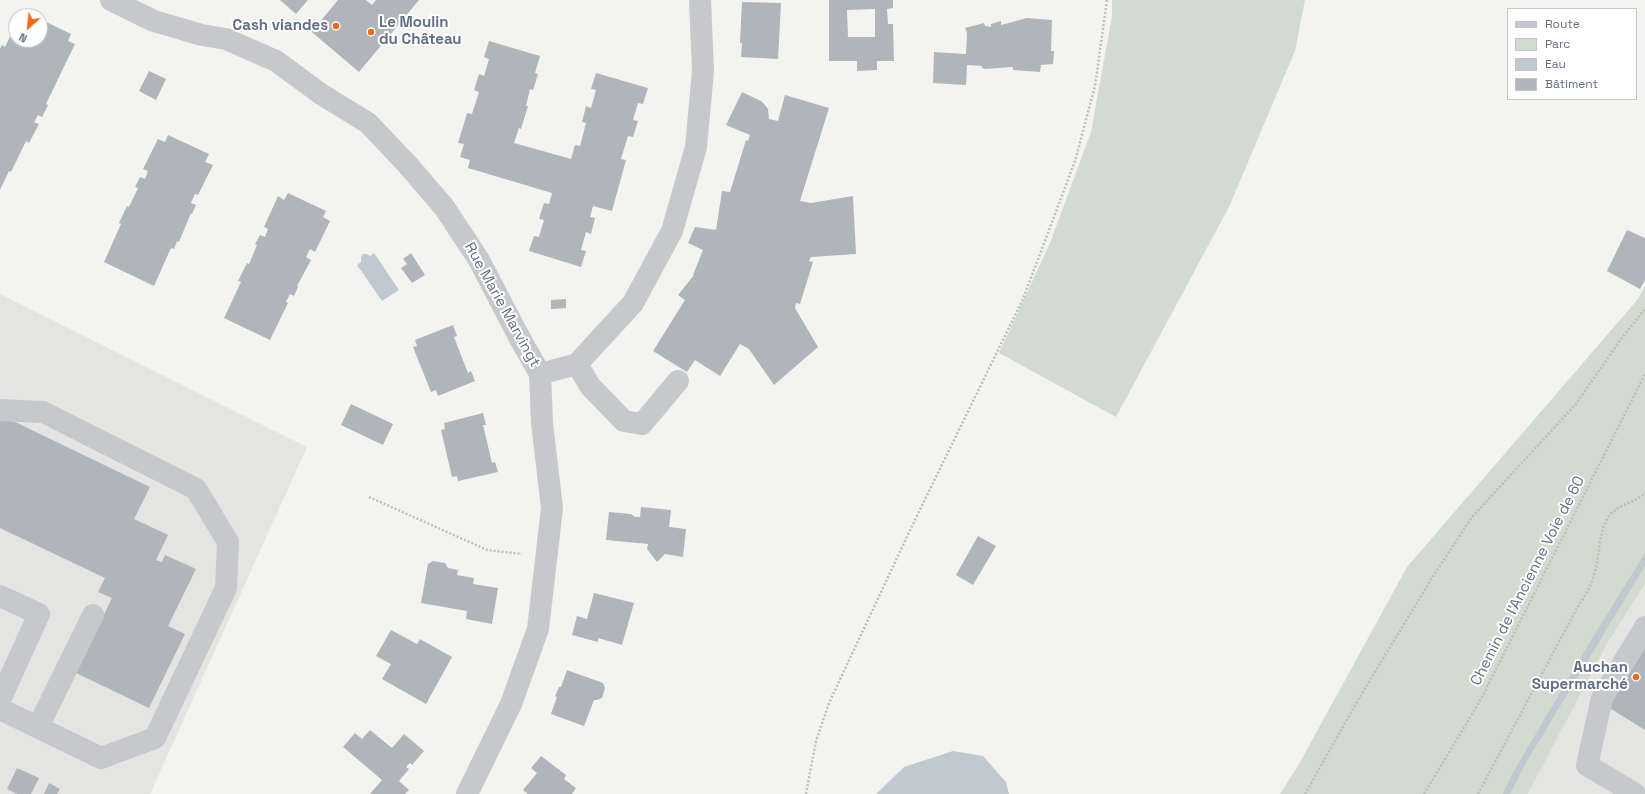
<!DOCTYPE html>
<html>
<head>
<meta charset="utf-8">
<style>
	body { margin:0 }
	#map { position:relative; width:1645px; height:794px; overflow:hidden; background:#f3f4ef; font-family:"Space Grotesk",sans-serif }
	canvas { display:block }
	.legend { position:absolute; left:1507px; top:8px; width:130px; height:92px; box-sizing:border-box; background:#fff; border:1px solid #c0c5cd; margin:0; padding:5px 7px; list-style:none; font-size:12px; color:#616e83 }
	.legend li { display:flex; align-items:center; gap:8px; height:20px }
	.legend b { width:20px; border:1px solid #c0c5cd }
	.north { position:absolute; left:8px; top:8px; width:40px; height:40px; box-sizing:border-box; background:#fff; border:1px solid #c0c5cd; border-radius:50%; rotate:207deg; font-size:11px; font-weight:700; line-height:16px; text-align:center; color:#616e83 }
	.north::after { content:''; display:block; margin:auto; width:14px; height:18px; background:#ee6c15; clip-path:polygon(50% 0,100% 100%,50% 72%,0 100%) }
</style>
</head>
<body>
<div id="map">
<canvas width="1645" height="794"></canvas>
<ul class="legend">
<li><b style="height:5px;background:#c6c8cc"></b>Route</li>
<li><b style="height:11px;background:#d3dbd0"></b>Parc</li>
<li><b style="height:11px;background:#c0c9d0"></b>Eau</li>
<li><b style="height:11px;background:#b0b5bc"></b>Bâtiment</li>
</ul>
<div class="north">N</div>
</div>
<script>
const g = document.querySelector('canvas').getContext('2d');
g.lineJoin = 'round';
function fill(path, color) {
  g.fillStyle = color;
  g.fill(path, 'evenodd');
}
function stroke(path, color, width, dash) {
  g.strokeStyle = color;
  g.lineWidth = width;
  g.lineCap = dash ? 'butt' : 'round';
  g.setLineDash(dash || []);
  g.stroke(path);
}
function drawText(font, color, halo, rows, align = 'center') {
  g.font = font + ' "Space Grotesk",sans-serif';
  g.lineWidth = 4;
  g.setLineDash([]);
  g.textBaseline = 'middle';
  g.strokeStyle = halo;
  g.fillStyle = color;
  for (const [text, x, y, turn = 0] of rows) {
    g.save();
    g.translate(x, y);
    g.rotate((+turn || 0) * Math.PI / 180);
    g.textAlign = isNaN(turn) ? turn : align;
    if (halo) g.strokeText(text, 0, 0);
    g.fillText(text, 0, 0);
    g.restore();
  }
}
const built = new Path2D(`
	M0,294l307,153 -157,347h-150z
	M1645,584v210h-117l79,-150z`);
const green = new Path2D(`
	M1112,0h193l-10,51 -66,156 -113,210 -117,-64 51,-110 41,-111 21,-116z
	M1645,286v298l-38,60 -79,150h-248l19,-30 108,-197 231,-268z`);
const water = new Path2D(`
	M374,253l25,37 -17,11 -25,-36 4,-3v-5l2,-3h4l3,2z
	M1645,553v13l-118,195 -17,33h-7l8,-18 77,-131z
	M953,751l30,5 23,26 3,12h-133l28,-27z`);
const building = new Path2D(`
	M280,0h28l-12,14z
	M338,0h28l6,5 4,-5h43l-60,72 -52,-44 8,-9 4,4z
	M829,0h64v8l-6,1 1,15h5l1,37h-17v9l-20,1v-10h-28zM875,9v28h-27l-1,-27z
	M742,2l39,1 -3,56 -37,-2 1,-14h-2z
	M1027,18l25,2 -1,31h3l-1,13 -12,1 -1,7 -27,-2v-3l-28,2 -3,-1v-2l-15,-1 -1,20 -33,-2 1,-31 32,2 1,-21 -2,-5 19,-5 1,3 6,1v-3l10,-3v4z
	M40,19l31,15 -3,7 7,3 -29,60 2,1 -6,12 -4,-2 -4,7 5,2 -10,19 -3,-2 -15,31 -2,-1 -9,19v-141l2,-4 3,2 11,-23v16h24z
	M489,41l51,15 -5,17 3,1 -5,16 -3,-1 -4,17h2l-7,23 -2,-1 -5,15 57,16 4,-14 5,1 6,-23 -4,-1 4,-16 5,2 5,-18 -5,-1 5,-16 52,15 -5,16 -5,-1 -5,17 5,1 -5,16 -5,-1 -7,23 5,1 -14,51 -19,-5 -3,11 5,1 -4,16 -5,-2 -5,18 5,1 -5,16 -52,-16 5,-15 5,1 5,-17 -5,-1 5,-16 5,1 3,-11 -84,-25 2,-8 -10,-3 4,-13 -6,-1 9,-30 5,1 7,-22 -5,-2 5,-16 5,2 5,-17 -5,-2z
	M149,71l17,8 -10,21 -17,-9z
	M742,92l19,9 3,3 4,5 1,10 9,2 7,-26 44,13 -29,93 11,2 42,-7 3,58 -45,3 -2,4 4,1 -13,42 -4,-1 -1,5 23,39 -44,38 -25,-36 -9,-5 -20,32 -25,-16 -8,12 -34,-21 32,-51 -7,-5 16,-20h-1l10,-25 -15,-7 7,-16 21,3 6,-39 8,1 16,-52 2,1 2,-6 -24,-10z
	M168,135l41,19 -4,8 8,3 -15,30 -3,-1 -4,9 5,2 -4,9 -1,-1 -12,29 -2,-1 -3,8 -3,-1 -17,38 -50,-24 17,-38 -2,-1 8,-17 2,1 9,-19 -3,-1 5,-10 5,2 3,-8 -5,-2 15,-30 7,3z
	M288,193l38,18 -3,6 7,4 -15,31 -5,-3 -4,8 5,3 -14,26 1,1 -4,9 -4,-2 -4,8 2,1 -18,37 -46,-22 17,-36 -3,-1 9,-18 2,1 8,-19 -2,-1 5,-9 5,2 3,-8 -4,-2 14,-31 6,4z
	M1627,230l18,8v42l-5,9 -33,-18z
	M411,253l14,22 -13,8 -11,-15 6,-4 -4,-5z
	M566,299v9l-15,1v-9z
	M453,325l4,11 -3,1 14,36 3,-2 4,10 -37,15 -2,-6 -5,2 -18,-45 4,-1 -2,-6z
	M351,404l42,20 -10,21 -42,-20z
	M483,413l3,12h-3l9,38 3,-1 3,10 -40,9 -1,-5 -5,1 -11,-47 4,-1 -1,-6z
	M9,419l141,68 -16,32 34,16 -12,25 6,2 3,-7 31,14 -28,57 17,8 -36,74 -73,-35 36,-75 -14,-6 7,-14 -105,-50v-107z
	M641,507l30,3 -2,17 17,2 -3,28 -18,-3 -8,8 -10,-13 1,-5 -42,-4 3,-28 22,2 4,3h5z
	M978,536l18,10 -23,39 -17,-10z
	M433,561l12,2 3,5 10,2 -1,5 17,3 -1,6 25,4 -6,36 -26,-5 1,-8 -46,-8 7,-39z
	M594,593l40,10 -12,42 -24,-7v4l-26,-7 5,-19 10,3z
	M391,630l26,14 3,-5 32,18 -26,47 -44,-25 9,-15 -15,-8z
	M1645,648v82l-37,-23z
	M567,670l36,13 2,5 -3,10 -5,2h-3l-10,26 -33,-12 6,-17 -2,-1 4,-9h2z
	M370,730l22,18 12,-14 20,17 -12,14 -2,-2 -4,4 3,2 -10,12 10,9 -4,4h-35l12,-14 -39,-33 12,-14 7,6z
	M541,756l25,19 -2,4 12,9 -4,6h-44l-5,-4 14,-17 -6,-5z
	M17,768l22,10 -8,16h-14l-10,-5z
	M49,783l11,6 -3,5h-13z`);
const path = new Path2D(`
	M369,497l118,53 35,4
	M806,794l10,-53 13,-38 83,-177 111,-227 52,-138 20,-75 12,-86
	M1305,794l53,-94 74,-122 40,-61 104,-113 45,-65 24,-30
	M1424,794l56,-93 165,-327
	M1478,794l98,-184c7,-12 16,-24 19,-38 5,-18 3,-40 14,-56 9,-12 26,-13 36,-23`);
const minor = new Path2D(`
	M111,0l43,21 48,14 24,4 50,22 45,33 47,29 39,41 37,43 35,53 39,75 22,39 2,49 10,85 -14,121 -27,75 -44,90
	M577,364l13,22 34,35 18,3 36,-43
	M540,374l37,-10 56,-61 39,-72 24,-84 7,-76 -3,-71
	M0,410l43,2 153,77 32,53 -2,46 -71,150 -54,20 -101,-49
	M0,596l39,18 -39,86
	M38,727l55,-112
	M1635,794l-48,-29 15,-67 43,-71`);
const markers = [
	[336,26,4,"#ee6c15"],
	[371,32,4,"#ee6c15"],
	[1636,677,4,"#ee6c15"]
];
const poiNames = [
	["Le Moulin",379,23,"left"],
	["du Château",379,40,"left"],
	["Cash viandes",328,26],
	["Auchan",1628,668],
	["Supermarché",1628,685]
];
const streetNames = [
	["Rue Marie Marvingt",502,305,61],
	["Chemin de l'Ancienne Voie de 60",1528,581,-63]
];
fill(built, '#e4e5e3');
fill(green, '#d3dbd0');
fill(water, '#c0c9d0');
fill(building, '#b0b5bc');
stroke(path, '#bdbec1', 2.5, [2, 2]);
stroke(minor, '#c6c8cc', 22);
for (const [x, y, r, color] of markers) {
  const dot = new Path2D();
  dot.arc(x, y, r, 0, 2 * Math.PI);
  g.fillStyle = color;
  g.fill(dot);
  stroke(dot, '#fff', 1.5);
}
drawText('bold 15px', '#616e83', '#fff', poiNames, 'right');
drawText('15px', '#616e83', '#fff', streetNames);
</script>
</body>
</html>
